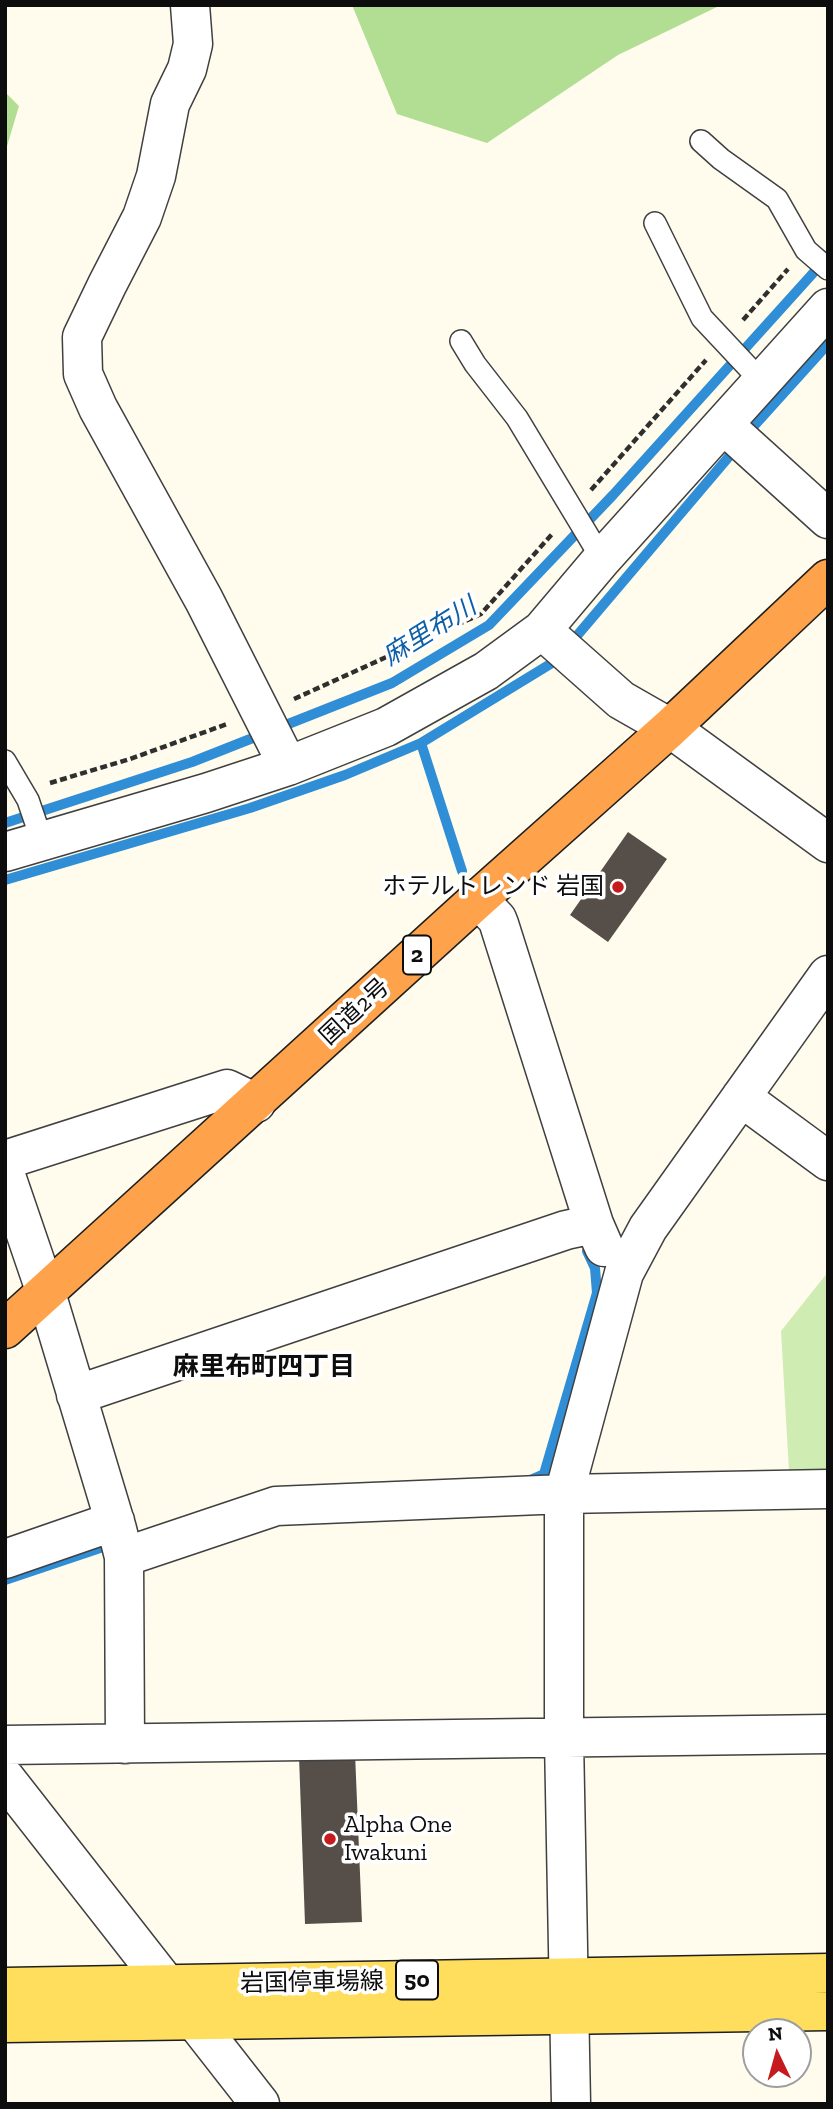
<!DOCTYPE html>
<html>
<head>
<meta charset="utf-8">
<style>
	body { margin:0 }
	#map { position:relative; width:833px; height:2109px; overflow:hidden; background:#fffced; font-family:"Zilla Slab",serif }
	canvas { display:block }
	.frame { position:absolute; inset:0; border:7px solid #0d0d0d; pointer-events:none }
	.north { position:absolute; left:742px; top:2018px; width:70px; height:70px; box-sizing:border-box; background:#fff; border:2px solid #9e9e9e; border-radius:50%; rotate:355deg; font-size:19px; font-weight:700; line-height:28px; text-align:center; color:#0d0d0d }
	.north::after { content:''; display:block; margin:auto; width:24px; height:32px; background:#c61b1e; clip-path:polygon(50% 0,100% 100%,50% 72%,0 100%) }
</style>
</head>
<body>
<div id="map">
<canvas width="833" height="2109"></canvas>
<div class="frame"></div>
<div class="north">N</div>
</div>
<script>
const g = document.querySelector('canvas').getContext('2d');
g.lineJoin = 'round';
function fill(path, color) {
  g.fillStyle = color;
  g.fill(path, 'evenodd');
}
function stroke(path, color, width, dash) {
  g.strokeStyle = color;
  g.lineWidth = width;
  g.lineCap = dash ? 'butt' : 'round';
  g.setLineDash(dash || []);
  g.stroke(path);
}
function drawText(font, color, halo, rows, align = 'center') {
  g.font = font + ' "Zilla Slab","Noto Sans JP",serif';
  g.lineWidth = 7;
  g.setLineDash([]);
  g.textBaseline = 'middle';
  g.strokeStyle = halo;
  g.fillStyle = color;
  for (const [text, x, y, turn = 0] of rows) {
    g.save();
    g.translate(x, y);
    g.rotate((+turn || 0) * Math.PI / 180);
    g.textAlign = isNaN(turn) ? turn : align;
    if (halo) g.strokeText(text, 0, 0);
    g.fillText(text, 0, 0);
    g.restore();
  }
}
const green = new Path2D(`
	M828,1272v198l-39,1 -8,-140z`);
const forest = new Path2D(`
	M352,5h369l-103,50 -131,88 -90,-29z
	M5,92l14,14 -14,47z`);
const stream = new Path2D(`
	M754,426l74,-82
	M575,638l157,-185
	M421,743l41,128
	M5,823l187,-61 200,-79 97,-58 124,-130 211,-234
	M5,880l245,-72 95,-33 76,-32 131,-80
	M528,1481l16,-7 53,-181 -2,-25 -8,-17
	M5,1580l110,-37`);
const building = new Path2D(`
	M628,832l39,27 -59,83 -38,-27z
	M355,1753l7,169 -57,2 -6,-168z`);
const path = new Path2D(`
	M743,320l45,-51
	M591,490l115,-130
	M294,699l187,-85 72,-81
	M50,783l80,-24 97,-35`);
const lane = new Path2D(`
	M701,141l20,18 56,40 29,51 22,19
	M655,223l47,95 60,64
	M461,341l14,23 42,54 85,141
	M5,761l23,39 14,41`);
const street = new Path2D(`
	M190,5l3,39 -6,25 -17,35 -14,72 -14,41 -35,68 -25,52 1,37 15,34 106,192 84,166
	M724,425l104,94
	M542,630l79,70 49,28 158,115
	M5,852l201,-59 82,-27 98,-39 100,-56 56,-41 60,-71 226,-251
	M478,899l19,20 2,5 95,300 10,23
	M741,1097l87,64
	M5,1160l222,-71 29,14
	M5,1173l41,120 71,236 7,28
	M76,1395l490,-165 28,-6
	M5,1559l110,-38
	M125,1744l-1,-187 152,-51 288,-12 264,-5
	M5,1745l823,-11
	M5,1778l255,326
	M571,2104l-7,-365v-245l60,-221 24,-45 180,-253`);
const primary = new Path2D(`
	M5,1987l823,-14
	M5,2023l823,-12`);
const highway = new Path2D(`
	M5,1329l473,-430 192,-171 158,-149`);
const markers = [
	[618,887,7,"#c61b1e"],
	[330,1839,7,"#c61b1e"]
];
const shields = [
	[417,955,28],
	[417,1980,42]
];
const shieldNames = [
	["2",417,955],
	["50",417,1980]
];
const poiNames = [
	["ホテルトレンド 岩国",604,887],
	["Alpha One",344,1825,"left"],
	["Iwakuni",344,1853,"left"]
];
const streetNames = [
	["国道2号",355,1012,-43],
	["岩国停車場線",312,1983,-1]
];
const waterNames = [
	["麻里布川",430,632,-32]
];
const neighbourhoodNames = [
	["麻里布町四丁目",264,1368]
];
fill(green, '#cfecb3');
fill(forest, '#b1de92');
stroke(stream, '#2f8ed6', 10);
fill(building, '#564e48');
stroke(lane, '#404040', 24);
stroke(street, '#404040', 41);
stroke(primary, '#1e1e1e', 41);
stroke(highway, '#1e1e1e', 41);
stroke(path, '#2f2f2f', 4.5, [7, 3.5]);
stroke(lane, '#fff', 21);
stroke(street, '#fff', 38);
stroke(primary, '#ffdd5d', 38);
stroke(highway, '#fea34b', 38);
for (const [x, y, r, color] of markers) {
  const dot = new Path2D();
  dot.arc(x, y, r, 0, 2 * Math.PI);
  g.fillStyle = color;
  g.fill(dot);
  stroke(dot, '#fff', 2.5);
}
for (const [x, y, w] of shields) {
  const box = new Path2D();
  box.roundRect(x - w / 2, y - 19.5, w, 39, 5);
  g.fillStyle = '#fff';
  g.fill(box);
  stroke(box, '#0d0d0d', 2);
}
drawText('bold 23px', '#0d0d0d', null, shieldNames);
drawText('24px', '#0d0d0d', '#fff', poiNames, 'right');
drawText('24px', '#0d0d0d', '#fff', streetNames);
drawText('italic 26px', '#0e5fa7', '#fff', waterNames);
drawText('bold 26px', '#0d0d0d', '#fff', neighbourhoodNames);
</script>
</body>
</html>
